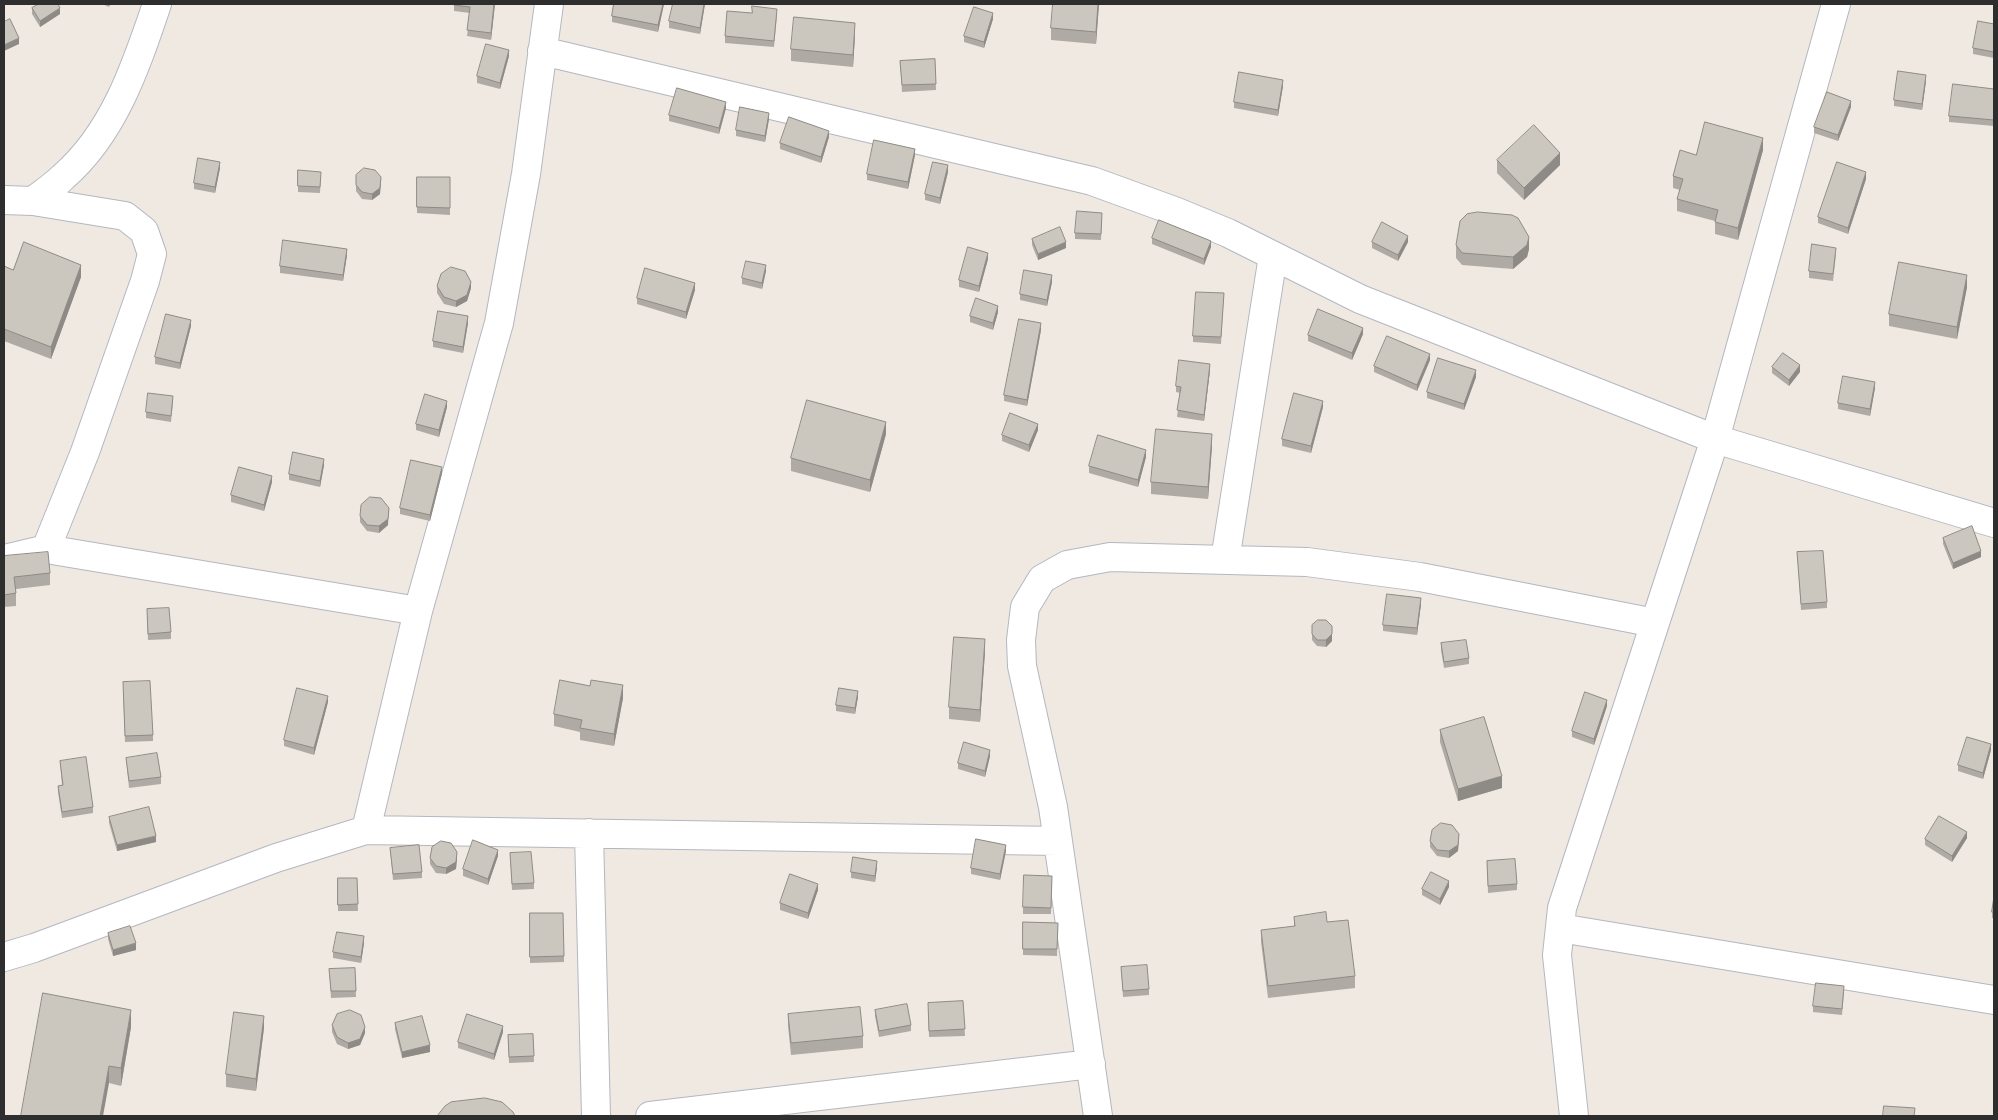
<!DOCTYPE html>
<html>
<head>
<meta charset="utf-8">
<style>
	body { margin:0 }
	#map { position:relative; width:1998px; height:1120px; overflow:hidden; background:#efe9e1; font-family:Cabin,sans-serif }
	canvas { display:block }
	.frame { position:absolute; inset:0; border:5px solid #2e2e2e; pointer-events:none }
</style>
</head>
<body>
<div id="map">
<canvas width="1998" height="1120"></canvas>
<div class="frame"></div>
</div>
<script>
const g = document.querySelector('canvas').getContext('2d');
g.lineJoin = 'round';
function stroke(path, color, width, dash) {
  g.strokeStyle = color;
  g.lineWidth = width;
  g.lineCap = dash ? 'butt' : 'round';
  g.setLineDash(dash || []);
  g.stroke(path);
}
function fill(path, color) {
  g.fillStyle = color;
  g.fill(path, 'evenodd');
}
const street = new Path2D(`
	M542,51l550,130 85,31 51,21 132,66 355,140 279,84
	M4,200l29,1 92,15 19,15 8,23 -7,27 -60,171 -39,97
	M33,201c10,-8 21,-15 30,-24 51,-44 73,-111 94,-173
	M4,559l42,-10 372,62
	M1225,560l48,-304
	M366,830l52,-219 81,-288 27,-149 23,-170
	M589,833l7,283
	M1560,928l434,72
	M4,957l30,-9 242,-90 90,-28 692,11
	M650,1116l441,-52
	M1098,1116l-45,-309 -31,-141 -1,-26 4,-33 17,-28 25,-14 43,-8 197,5 113,15 235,46
	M1574,1116l-17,-161 5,-47 153,-469 121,-435`);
const wall = new Path2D(`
	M102,4h9l-2,3z
	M454,4h41l-4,36 -24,-4 3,-23 -16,-2z
	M614,4h50l-6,28 -46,-10v-6z
	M705,4l-5,30 -31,-6v-7z
	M1099,4l-3,40 -45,-4v-12z
	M32,8l28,6 -20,13 -8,-13z
	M777,15l-3,32 -49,-4v-7z
	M993,19l-9,29 -20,-6v-6z
	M1994,24v34l-21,-4v-6z
	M855,35l-2,32 -62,-6v-12z
	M509,56l-9,33 -23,-6v-7z
	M935,59l1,31 -34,2 -2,-31z
	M1926,81l-4,29 -28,-4v-6z
	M1283,86l-5,30 -44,-8v-6z
	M1994,89v37l-45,-4v-6z
	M1851,107l-13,34 -24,-8v-6z
	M726,108l-7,26 -50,-13v-6z
	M769,119l-4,23 -29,-6v-6z
	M829,137l-8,26 -41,-14v-6z
	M1763,150l-25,90 -23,-6v-13l-38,-10v-12l3,-9 -7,-2v-12l23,-21z
	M915,155l-7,34 -41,-9v-6z
	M1497,160l63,5 -36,35 -27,-27z
	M220,168l-5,25 -21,-4v-6z
	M298,170l23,8 -1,15 -22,-1z
	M948,172l-8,32 -15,-4v-6z
	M356,175l25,8 -1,11 -8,6 -10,-1 -6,-8z
	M417,177h33v38l-33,-2z
	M1866,179l-18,55 -30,-11v-6z
	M1102,219l-1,21 -26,-1v-6z
	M1152,238l59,9 -7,18 -52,-21z
	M1032,239l34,9 -28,12 -6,-15z
	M1372,242h36l-10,19 -26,-13z
	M1456,245l73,4 -2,8 -14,12 -51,-4 -6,-7z
	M1836,254l-3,27 -24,-3v-7z
	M347,255l-4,26 -63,-8v-7z
	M988,259l-9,33 -20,-5v-7z
	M4,266l9,4 68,7 -30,82 -47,-18z
	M766,271l-4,18 -20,-5v-6z
	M1052,282l-5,24 -27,-6v-6z
	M437,286l34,2 -4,13 -11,6 -12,-3 -7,-11z
	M1967,287l-10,52 -68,-13v-12z
	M695,290l-9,29 -49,-15v-6z
	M1224,293l-3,51 -28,-2v-6z
	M998,312l-5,18 -23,-8v-6z
	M468,323l-5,30 -30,-6v-6z
	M191,326l-11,43 -25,-5v-7z
	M1041,330l-14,76 -23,-5v-6z
	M1363,334l-11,26 -44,-19v-6z
	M1430,360l-13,31 -43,-19v-6z
	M1772,367l28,5 -11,14 -17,-13z
	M1210,370l-6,51 -27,-4 3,-24 -4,-1v-6z
	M1476,377l-12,33 -37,-12v-6z
	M1875,388l-5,28 -32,-7v-6z
	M173,402l-2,20 -25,-4v-6z
	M447,407l-8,30 -23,-7v-6z
	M1323,407l-12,46 -29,-7v-7z
	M1038,430l-9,22 -27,-11v-6z
	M886,434l-16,58 -79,-21v-13z
	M1212,446l-4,53 -57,-5v-12z
	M1146,457l-8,30 -49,-14v-7z
	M324,465l-4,22 -31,-7v-6z
	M442,473l-12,48 -30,-7v-6z
	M272,482l-8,29 -33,-9v-7z
	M360,516l28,9 -9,8 -12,-2 -7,-9z
	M1943,538l38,19 -28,12 -10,-25z
	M1797,552l30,50v6l-26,2z
	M4,556l46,17v12l-34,4v17l-12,1z
	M1421,604l-4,31 -34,-4v-6z
	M147,616l24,16v7l-23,1z
	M1312,625l20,1v15l-6,6 -9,-1 -5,-6z
	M1441,643l28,15v6l-25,4 -3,-18z
	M985,652l-5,70 -31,-3v-12z
	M123,688l30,47v6l-28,1z
	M858,697l-3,17 -19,-3v-6z
	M623,698l-9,48 -34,-6v-8l-26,-6v-12z
	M328,702l-14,53 -30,-9v-6z
	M1607,706l-13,39 -22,-8v-6z
	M1440,730l62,58 -44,13 -18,-59z
	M1991,750l-8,29 -25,-8v-6z
	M990,756l-5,21 -27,-8v-6z
	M126,758l35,19v7l-32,4z
	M60,761l33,46v6l-31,5 -4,-26v-6l4,-1z
	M109,817l47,25 -39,9 -8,-28z
	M1967,838l-15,24 -27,-17v-6z
	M1459,840l-1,11 -9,7 -12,-2 -7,-9v-6z
	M390,848l32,24v6l-29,2z
	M1006,851l-6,29 -29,-6v-6z
	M510,853l24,30v6l-22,1z
	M498,856l-10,29 -25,-9v-7z
	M430,858h27l-1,11 -10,5 -10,-1 -6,-9z
	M1487,861l30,23v6l-29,3z
	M877,867l-2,15 -24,-4v-6z
	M1052,876l-1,38h-28v-7z
	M338,878h19l1,33h-20z
	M1449,887l-9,18 -18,-10v-6z
	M818,890l-10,29 -28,-9v-7z
	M1994,897v21h-2v-6z
	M530,913l34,43v6l-34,1z
	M1294,917l61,59v12l-87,10 -7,-56v-12l33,-3z
	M1023,922l35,1 -1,33 -34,-1z
	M108,933l28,17 -23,6 -5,-17z
	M364,943l-3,20 -28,-5v-6z
	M1121,967l28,22v6l-26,2z
	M355,968l1,29 -25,1 -2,-29z
	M1844,992l-2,23 -29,-3v-6z
	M963,1001l2,35 -36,1 -1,-34z
	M875,1010l36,15v6l-32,6 -4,-21z
	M788,1014l75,22v12l-72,7 -3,-29z
	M395,1023l35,29 -28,6 -7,-29z
	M332,1025l33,8 -5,12 -12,4 -11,-5 -5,-12z
	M131,1027l-10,59 -12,-3 -88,33z
	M264,1028l-8,63 -30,-4v-13z
	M503,1032l-9,28 -36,-12v-6z
	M533,1034l1,28 -25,1 -1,-22z`);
const shadedWall = new Path2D(`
	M494,4h1l-4,36v-7z
	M663,4h1l-6,28v-7z
	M704,4h1l-5,30v-6z
	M1098,4h1l-3,40v-12z
	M60,8v6l-20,13v-6z
	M993,13v6l-9,29v-6z
	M855,23v12l-2,32v-12z
	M19,38v6l-15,7v-6z
	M509,50v6l-9,33v-6z
	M1926,75v6l-4,29v-6z
	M1283,80v6l-5,30v-6z
	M1851,101v6l-13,34v-6z
	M726,102v6l-7,26v-6z
	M769,113v6l-4,23v-6z
	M829,131v6l-8,26v-6z
	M1763,138v12l-25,90v-12z
	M915,149v6l-7,34v-7z
	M1560,153v12l-36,35v-12z
	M220,162v6l-5,25v-6z
	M948,165v7l-8,32v-6z
	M1866,172v7l-18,55v-6z
	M381,177l-1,17 -8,6v-6z
	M1408,236v6l-10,19v-6z
	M1529,237v12l-2,8 -14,12v-12z
	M1211,241v6l-7,18v-6z
	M1066,242v6l-28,12v-6z
	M347,249v6l-4,26v-6z
	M988,253v6l-9,33v-6z
	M81,265v12l-30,82v-12z
	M766,265v6l-4,18v-6z
	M1052,275v7l-5,24v-6z
	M1967,275v12l-10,52v-12z
	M471,282v6l-4,13 -11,6v-6z
	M695,283v7l-9,29v-7z
	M998,306v6l-5,18v-7z
	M468,316v7l-5,30v-6z
	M191,320v6l-11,43v-6z
	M1041,323v7l-14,76v-6z
	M1363,328v6l-11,26v-7z
	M1430,354v6l-13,31v-6z
	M1210,364v6l-6,51v-6z
	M1800,365v7l-11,14v-6z
	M1476,370v7l-12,33v-6z
	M1875,382v6l-5,28v-7z
	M447,401v6l-8,30v-7z
	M1323,401v6l-12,46v-7z
	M886,422v12l-16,58v-12z
	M1038,424v6l-9,22v-7z
	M1212,434v12l-4,53v-12z
	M1146,450v7l-8,30v-7z
	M324,459v6l-4,22v-6z
	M442,467v6l-12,48v-6z
	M272,476v6l-8,29v-6z
	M389,508l-1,17 -9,8v-7z
	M1981,551v6l-28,12v-6z
	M1421,598v6l-4,31v-7z
	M1332,634v7l-6,6v-7z
	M985,639v13l-5,70v-12z
	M623,685v13l-9,48v-12z
	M858,691v6l-3,17v-6z
	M328,696v6l-14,53v-7z
	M1607,700v6l-13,39v-6z
	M1991,744v6l-8,29v-6z
	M990,750v6l-5,21v-6z
	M1502,776v12l-44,13v-12z
	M1967,832v6l-15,24v-6z
	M1459,834l-1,17 -9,7v-7z
	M156,836v6l-39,9v-6z
	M1006,845v6l-6,29v-6z
	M498,850v6l-10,29v-6z
	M457,852v6l-1,11 -10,5v-6z
	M877,861v6l-2,15v-6z
	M1449,881v6l-9,18v-6z
	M818,884v6l-10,29v-6z
	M364,936v7l-3,20v-6z
	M136,943v7l-23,6v-6z
	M131,1010v17l-10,59v-18z
	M264,1016v12l-8,63v-12z
	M503,1026v6l-9,28v-6z
	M365,1027v6l-5,12 -12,4v-6z
	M430,1045v7l-28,6v-6z
	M109,1066v17l-6,33h-3z`);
const building = new Path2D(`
	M39,4h19l2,4 -20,13 -8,-13z
	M454,4h40l-3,29 -24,-3 3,-23 -16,-2z
	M614,4h49l-5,21 -46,-9z
	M673,4h31l-4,24 -31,-7z
	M1053,4h45l-2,28 -45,-4z
	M752,6l25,3 -3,32 -49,-5 2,-25 25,2z
	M974,7l19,6 -9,29 -20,-6z
	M794,17l61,6 -2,32 -62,-6z
	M10,19l9,19 -15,7v-23z
	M1978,21l16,3v28l-21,-4z
	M486,44l23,6 -9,33 -23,-7z
	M935,59l1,25 -34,1 -2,-24z
	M1898,71l28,4 -4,29 -28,-4z
	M1239,72l44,8 -5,30 -44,-8z
	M1953,84l41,5v31l-45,-4z
	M677,88l49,14 -7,26 -50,-13z
	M1827,92l24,9 -13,34 -24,-8z
	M740,107l29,6 -4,23 -29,-6z
	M789,117l40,14 -8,26 -41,-14z
	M1705,122l58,16 -25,90 -23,-6 3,-12 -41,-11 6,-20 -10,-3 7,-26 16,5z
	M1534,125l26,28 -36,35 -27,-28z
	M874,140l41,9 -7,33 -41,-8z
	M198,158l22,4 -5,25 -21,-4z
	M933,162l15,3 -8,33 -15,-4z
	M1837,162l29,10 -18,56 -30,-11z
	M364,168l11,2 6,7 -1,11 -8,6 -10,-2 -6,-7v-10z
	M298,170l23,2 -1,15 -22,-1z
	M417,177h33v31l-33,-1z
	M1077,211l25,2 -1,21 -26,-1z
	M1478,212l34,3 6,3 11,19 -2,8 -14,12 -51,-4 -6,-8 4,-24 7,-7z
	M1159,220l52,21 -7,18 -52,-21z
	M1382,222l26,14 -10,19 -26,-13z
	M1060,227l6,15 -28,12 -6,-15z
	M283,240l64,9 -4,26 -63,-9z
	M24,242l57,23 -30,82 -47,-18v-63l9,4z
	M1812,244l24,4 -3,26 -24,-3z
	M968,247l20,6 -9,33 -20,-6z
	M746,261l20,4 -4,18 -20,-5z
	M1899,262l68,13 -10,52 -68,-13z
	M451,267l14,4 6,11 -4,13 -11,6 -12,-4 -7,-11 4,-12z
	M645,268l50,15 -9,29 -49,-14z
	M1024,270l28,5 -5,25 -27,-6z
	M1196,292l28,1 -3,44 -28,-1z
	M976,298l22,8 -5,17 -23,-7z
	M1318,309l45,19 -11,25 -44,-18z
	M438,311l30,5 -5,31 -30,-6z
	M166,314l25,6 -11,43 -25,-6z
	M1019,319l22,4 -14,77 -23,-5z
	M1387,336l43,18 -13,31 -43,-19z
	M1783,353l17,12 -11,15 -17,-13z
	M1438,358l38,12 -12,34 -37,-12z
	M1179,360l31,4 -6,51 -27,-5 4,-23 -5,-1z
	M1843,376l32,6 -5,27 -32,-6z
	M148,393l25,3 -2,20 -25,-4z
	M1294,393l29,8 -12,45 -29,-7z
	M425,394l22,7 -8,29 -23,-6z
	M807,400l79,22 -16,58 -79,-22z
	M1010,413l28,11 -9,21 -27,-10z
	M1156,429l56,5 -4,53 -57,-5z
	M1098,435l48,15 -8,30 -49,-14z
	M293,452l31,7 -4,22 -31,-7z
	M411,460l31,7 -12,48 -30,-7z
	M239,467l33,9 -8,29 -33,-10z
	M370,497l11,1 8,10 -1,11 -9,7 -12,-1 -7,-9 1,-11z
	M1972,526l9,25 -28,12 -10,-25z
	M1823,551l4,51 -26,2 -4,-52z
	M48,552l2,21 -36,4 2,16 -12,2v-39z
	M1387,594l34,4 -4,30 -34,-3z
	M169,608l2,24 -23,2 -1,-25z
	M1318,620h8l6,6v8l-6,6h-9l-5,-6v-9z
	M954,637l31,2 -5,71 -31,-3z
	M1466,640l3,18 -25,4 -3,-19z
	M560,680l30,6 1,-6 32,5 -9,49 -34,-6 2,-8 -28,-6z
	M150,681l3,54 -28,1 -2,-54z
	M297,688l31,8 -14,52 -30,-8z
	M839,688l19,3 -3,17 -19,-3z
	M1585,692l22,8 -13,39 -22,-8z
	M1484,717l18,59 -44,13 -18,-59z
	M1967,737l24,7 -8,29 -25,-8z
	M964,742l26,8 -5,21 -27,-8z
	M157,753l4,24 -32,4 -3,-23z
	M86,757l7,50 -31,5 -4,-26 5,-1 -3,-24z
	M149,807l7,29 -39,9 -8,-28z
	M1939,816l28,16 -15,24 -27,-17z
	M1441,823l11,2 7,9 -1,11 -9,6 -12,-1 -7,-9 2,-11z
	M976,839l30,6 -6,29 -29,-6z
	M473,840l25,10 -10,29 -25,-10z
	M441,841l10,2 6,9 -1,10 -10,6 -10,-2 -6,-8 2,-11z
	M419,845l3,27 -29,2 -3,-26z
	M531,852l3,31 -22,1 -2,-31z
	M853,857l24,4 -2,15 -24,-4z
	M1515,859l2,25 -29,2 -1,-25z
	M1431,872l18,9 -9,18 -18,-10z
	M790,874l28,10 -10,29 -28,-10z
	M1024,875l28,1 -1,32 -28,-1z
	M338,878h19l1,26 -20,1z
	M1994,897v15h-2z
	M1326,912l1,10 21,-2 7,56 -87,10 -7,-56 34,-4 -1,-9z
	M530,913h33l1,43 -34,1z
	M1023,922l35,1 -1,26h-34z
	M130,926l6,17 -23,7 -5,-17z
	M337,932l27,4 -3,21 -28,-5z
	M1147,965l2,24 -26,2 -2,-24z
	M355,968l1,23h-25l-2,-22z
	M1816,983l28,3 -2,23 -29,-3z
	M43,993l88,17 -10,58 -12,-2 -9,50h-79z
	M963,1001l2,28 -36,2 -1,-28z
	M907,1004l4,21 -32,6 -4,-21z
	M860,1007l3,29 -72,7 -3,-29z
	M350,1010l11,5 4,12 -5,12 -12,4 -11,-6 -5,-12 5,-11z
	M234,1012l30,4 -8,63 -30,-5z
	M467,1014l36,12 -9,28 -36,-12z
	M422,1016l8,29 -28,7 -7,-29z
	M533,1034l1,22 -25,1 -1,-22z
	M485,1098l17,4 11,10 2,4h-78l8,-10 6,-4z
	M1884,1106l31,2 -1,8h-31z`);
stroke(street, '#b4b7c1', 30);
stroke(street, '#fff', 28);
fill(wall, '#afaba4');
fill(shadedWall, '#8e8b86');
fill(building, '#cbc7bf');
stroke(building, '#8e8b86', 1);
</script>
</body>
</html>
